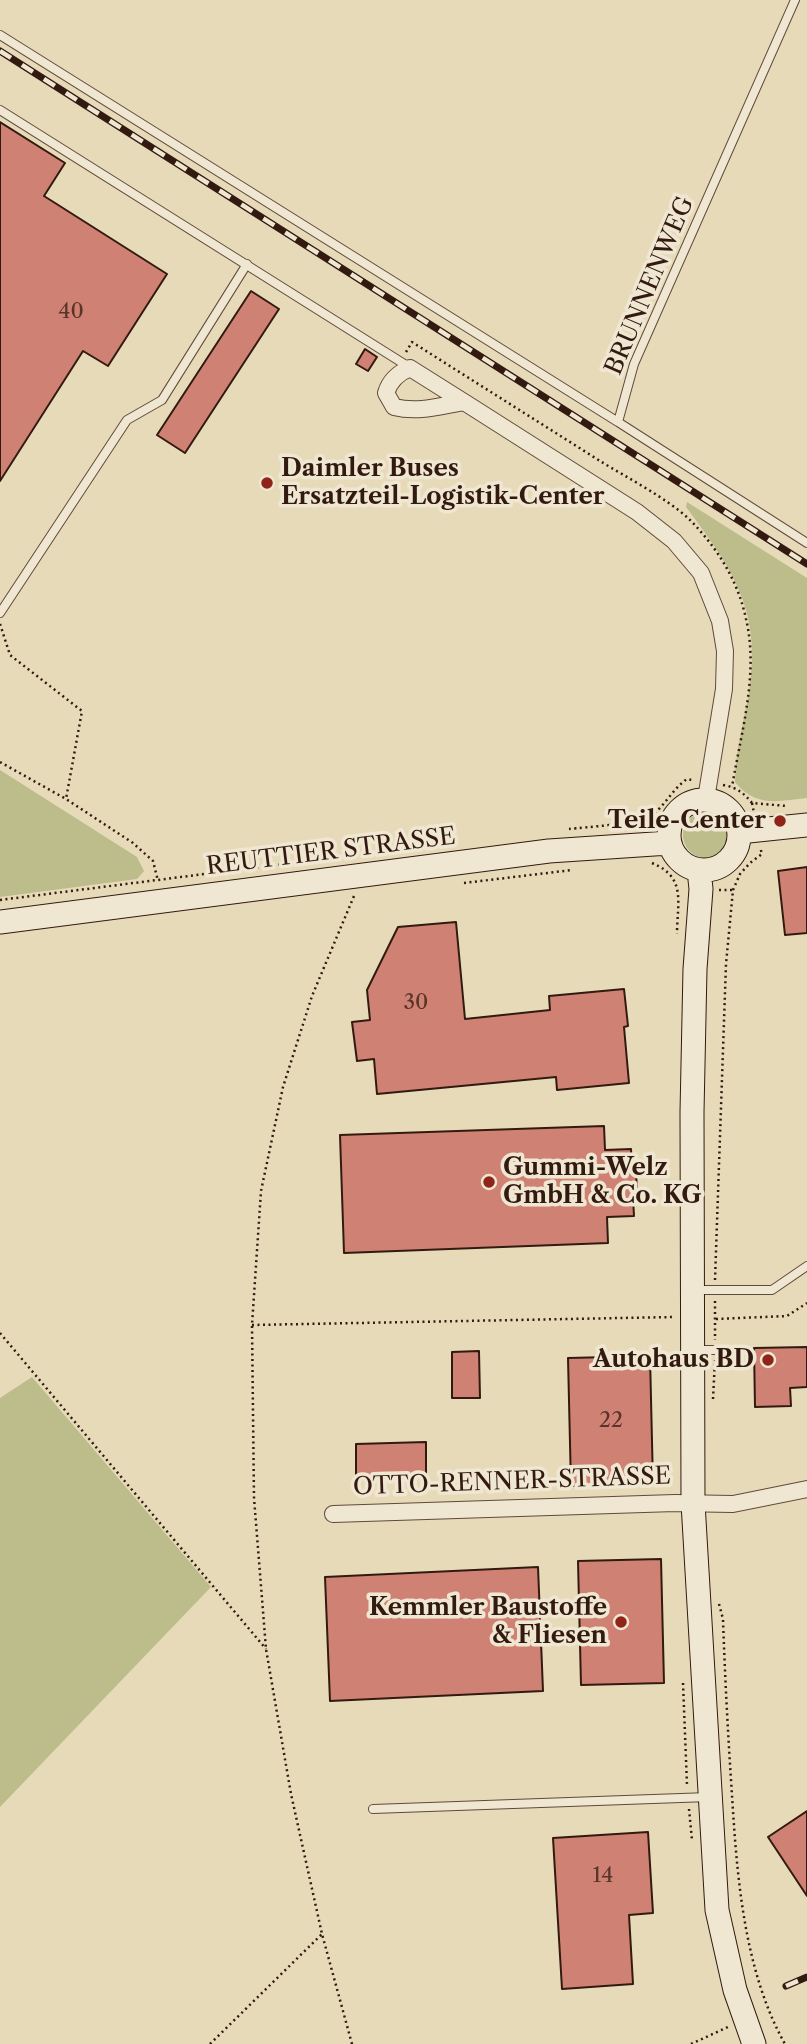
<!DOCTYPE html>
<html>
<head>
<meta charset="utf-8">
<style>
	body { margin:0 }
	canvas { display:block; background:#e6dab9 }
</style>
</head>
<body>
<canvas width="807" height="2044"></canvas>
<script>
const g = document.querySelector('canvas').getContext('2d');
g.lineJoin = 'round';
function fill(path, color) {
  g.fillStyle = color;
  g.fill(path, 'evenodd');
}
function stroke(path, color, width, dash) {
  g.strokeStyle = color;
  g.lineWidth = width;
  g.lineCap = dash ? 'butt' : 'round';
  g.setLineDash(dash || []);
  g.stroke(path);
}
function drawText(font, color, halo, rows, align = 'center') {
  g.font = font + ' "Libre Caslon Text",serif';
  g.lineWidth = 7;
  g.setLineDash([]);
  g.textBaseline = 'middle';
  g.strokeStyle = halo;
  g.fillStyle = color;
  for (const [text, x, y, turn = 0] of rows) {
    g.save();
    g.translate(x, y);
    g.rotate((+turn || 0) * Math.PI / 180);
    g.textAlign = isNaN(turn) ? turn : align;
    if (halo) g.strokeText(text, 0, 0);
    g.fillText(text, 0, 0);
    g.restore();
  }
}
const green = new Path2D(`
	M687,502l120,76v220c-29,3 -51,10 -72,-16 0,-29 9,-61 14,-90 13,-82 -16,-122 -63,-185z
	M0,770l137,87 7,14 -7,8 -137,18z
	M683 835a23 23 0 1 1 46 0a23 23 0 1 1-46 0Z
	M32,1377l179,210 -211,220v-409z`);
const building = new Path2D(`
	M0,122l65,41 -21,33 123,78 -59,92 -25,-15 -83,130z
	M251,291l28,18 -94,144 -28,-18z
	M365,349l12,8 -9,14 -12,-7z
	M807,867v66l-22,2 -7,-64z
	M456,922l9,97 85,-9 -1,-14 75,-7 4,37 -4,1 5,56 -72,7 -1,-13 -179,17 -3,-35 -17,2 -5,-39 18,-2 -3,-30 31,-63z
	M604,1126l1,24 26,-1 1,18h4l1,30 -4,1 1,18 -27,1 1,26 -264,10 -4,-118z
	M807,1347v40l-17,1 1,18 -36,1 -1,-59z
	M479,1351l1,47h-28v-46z
	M650,1356l3,128 -82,2 -3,-128z
	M426,1442v33l-70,1v-32z
	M661,1559l3,124 -83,2 -3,-124z
	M538,1567l5,124 -213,10 -5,-124z
	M807,1811v85l-39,-59z
	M648,1832l5,81 -24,2 4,69 -71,5 -9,-151z`);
const path = new Path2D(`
	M406,352l6,-10c63,40 125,79 188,119 26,16 68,38 89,58 27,27 49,61 57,100 13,54 -5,114 -14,168
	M0,624l10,31 72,56 -16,88
	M0,762l66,37 67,44 20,18 5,20
	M723,785c13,2 21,8 29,18l35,3
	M752,803l2,10
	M569,829c16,-2 67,-5 78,-11 17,-9 24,-28 40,-39l5,1
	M652,863c35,14 25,40 25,71
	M464,883l108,-13
	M719,890h14
	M0,900l417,-53
	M715,1280l11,-316 7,-74 7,-16 10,-11 12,-9 -2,-7
	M715,1301v39
	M716,1319l71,-3 20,-13
	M252,1325l422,-8
	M0,1333l266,316
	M713,1399l2,-39
	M719,1604l4,15c2,59 5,117 9,176 5,82 12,176 53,249
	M683,1683l4,102
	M689,1809l3,31
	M210,2044l112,-110
	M352,2044l-30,-110 -31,-140 -25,-145 -12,-151 -2,-173 9,-134 22,-104 29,-91 42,-100
	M691,2044l37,-17`);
const lane = new Path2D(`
	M795,0l-161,364 -16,58 189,121
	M0,35l618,387
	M0,110l409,257
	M0,613l127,-193 35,-20 85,-136
	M695,1290h77l35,-24
	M696,1350h19
	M373,1809l336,-12`);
const street = new Path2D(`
	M410,368l54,34c-24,4 -46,11 -70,5l-8,-14c4,-13 12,-20 24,-25z
	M464,402l173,110 37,29 27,32 19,48 5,30 -1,38 -18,110
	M333,1514l342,-11 58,1 74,-15`);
const secondary = new Path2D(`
	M669 835a35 35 0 1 1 70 0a35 35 0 1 1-70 0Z
	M739,832l68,-7
	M699,870l2,19 -6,80 -3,143 1,391 24,407 18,80 19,54
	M0,922l549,-71 120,-8`);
const rail = new Path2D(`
	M0,51l807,513
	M786,1986l21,-9`);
const markers = [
	[267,483,7,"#8f2418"],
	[780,821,7,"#8f2418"],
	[489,1182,7,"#8f2418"],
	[768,1360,7,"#8f2418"],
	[621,1622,7,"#8f2418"]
];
const numberNames = [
	["40",71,312],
	["30",416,1003],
	["22",611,1421],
	["14",603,1876]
];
const streetNames = [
	["BRUNNENWEG",650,286,-67],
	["REUTTIER STRASSE",331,852,-7],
	["OTTO-RENNER-STRASSE",512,1482,-2]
];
const poiNames = [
	["Daimler Buses",281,469,"left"],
	["Ersatzteil-Logistik-Center",281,497,"left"],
	["Teile-Center",766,821],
	["Gummi-Welz",503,1168,"left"],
	["GmbH & Co. KG",503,1196,"left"],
	["Autohaus BD",754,1360],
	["Kemmler Baustoffe",607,1608],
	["& Fliesen",607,1636]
];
fill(green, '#bcbd8a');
fill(building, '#cf8273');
stroke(building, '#331a10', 2);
stroke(lane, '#604a3a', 10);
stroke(street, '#604a3a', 18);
stroke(secondary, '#331a10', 25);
stroke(path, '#331a10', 2.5, [2, 3.5]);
stroke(lane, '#efe7d2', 8);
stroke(street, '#efe7d2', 16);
stroke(secondary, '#efe7d2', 23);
stroke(rail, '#331a10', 7);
stroke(rail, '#efe7d2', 4.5, [13]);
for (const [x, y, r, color] of markers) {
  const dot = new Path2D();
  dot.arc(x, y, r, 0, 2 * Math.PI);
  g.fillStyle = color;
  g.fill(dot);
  stroke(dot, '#efe7d2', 2.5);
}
drawText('21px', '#5a3429', null, numberNames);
drawText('24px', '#331a10', '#efe7d2', streetNames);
drawText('bold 24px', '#331a10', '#efe7d2', poiNames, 'right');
</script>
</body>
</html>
